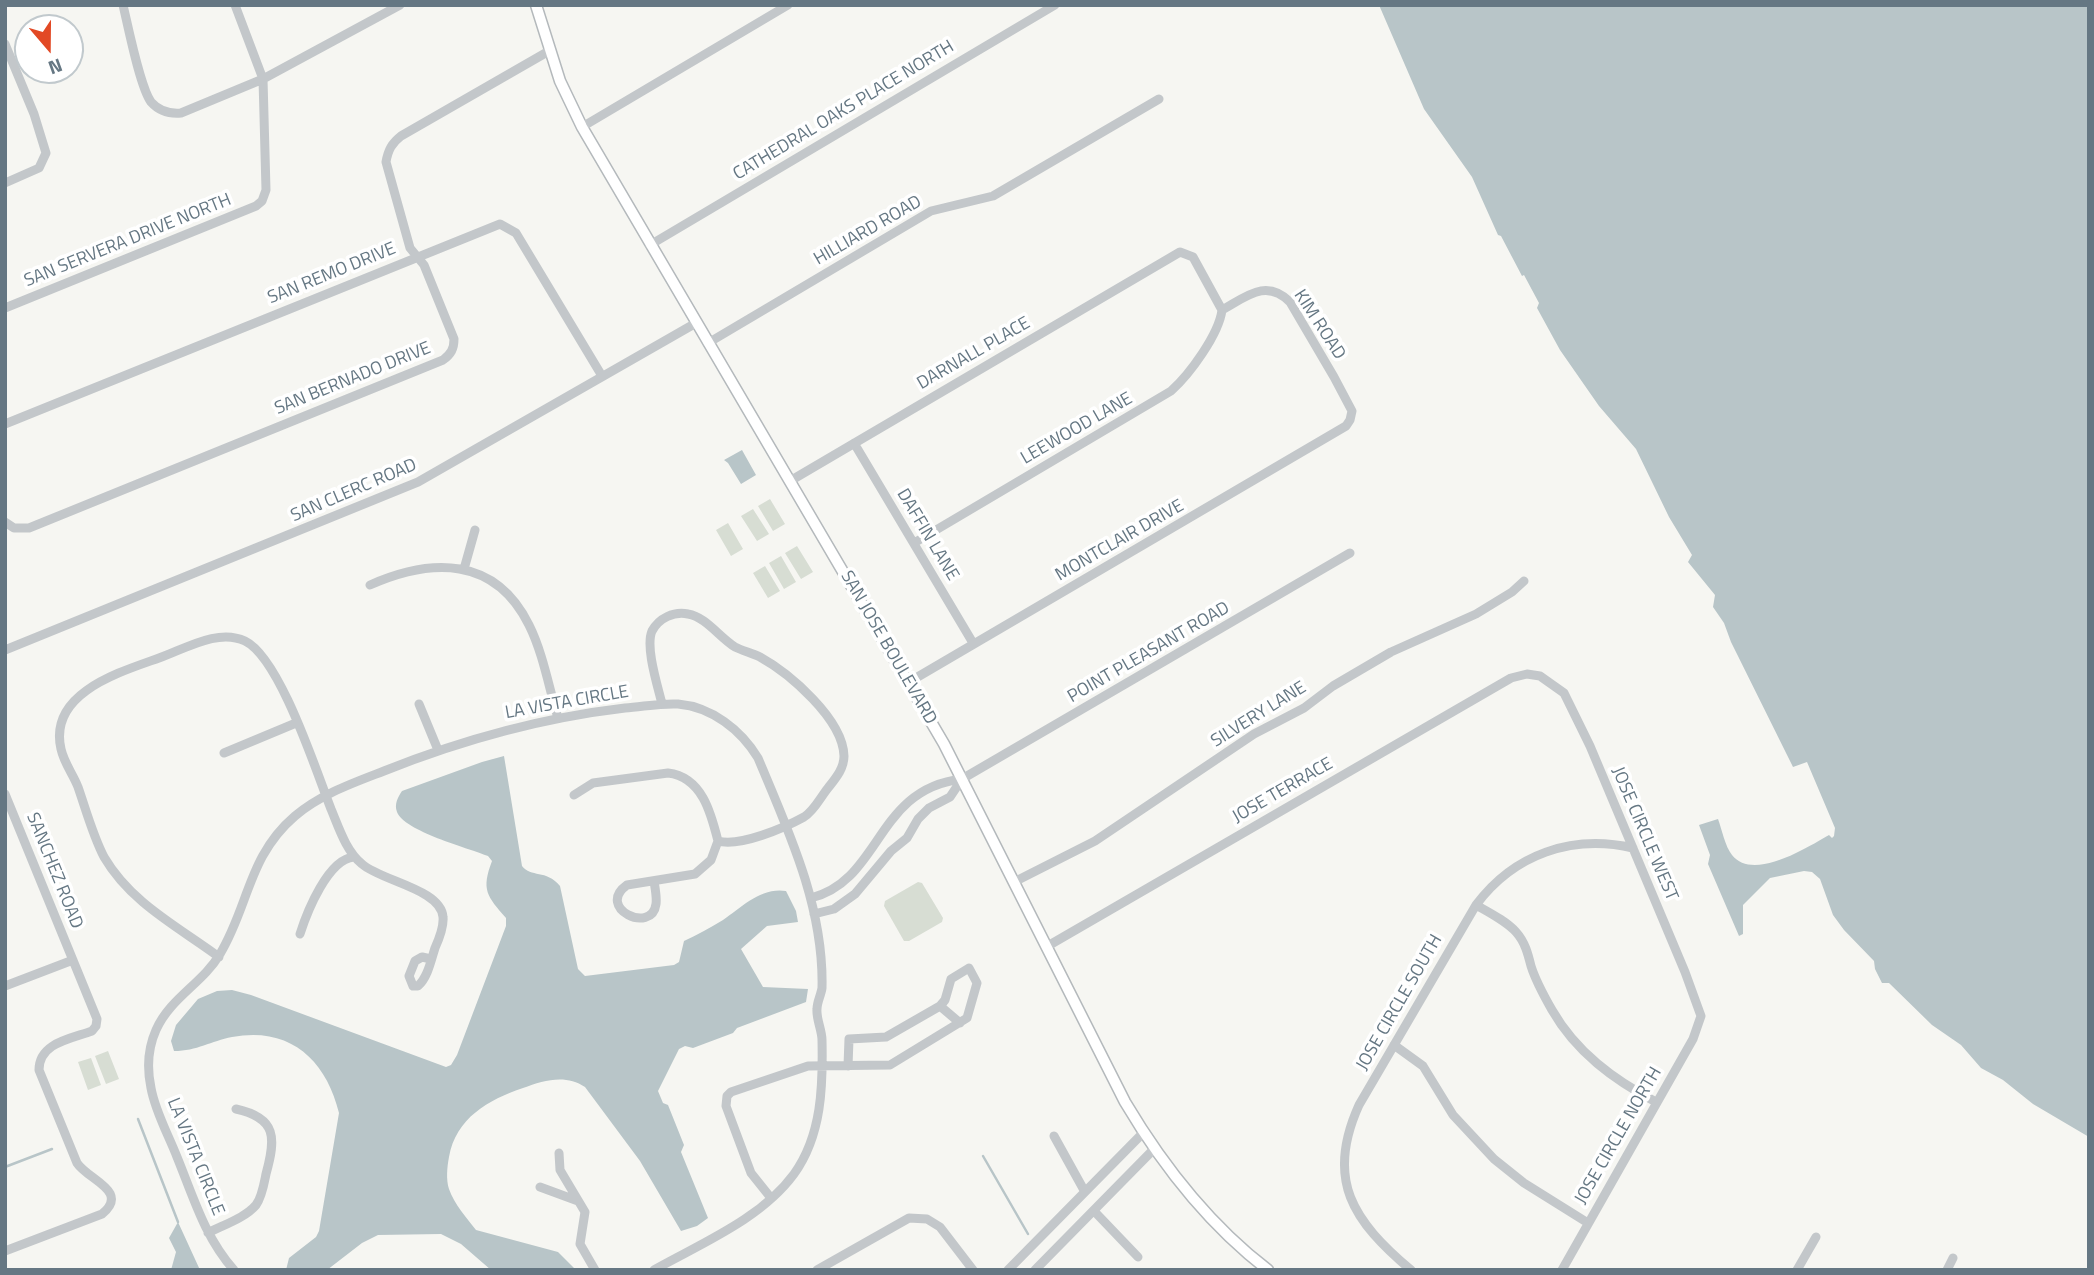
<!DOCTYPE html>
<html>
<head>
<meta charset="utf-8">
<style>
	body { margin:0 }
	#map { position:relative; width:2094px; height:1275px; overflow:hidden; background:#f6f6f2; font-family:"Titillium Web",sans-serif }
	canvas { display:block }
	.frame { position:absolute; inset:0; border:7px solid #657783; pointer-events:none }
	.north { position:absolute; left:14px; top:14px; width:70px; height:70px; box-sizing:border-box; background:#fff; border:2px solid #c1c9cd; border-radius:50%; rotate:160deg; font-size:19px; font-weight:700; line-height:28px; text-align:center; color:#657783 }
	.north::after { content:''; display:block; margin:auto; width:24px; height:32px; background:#e24925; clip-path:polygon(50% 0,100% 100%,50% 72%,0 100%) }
</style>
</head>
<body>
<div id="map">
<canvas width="2094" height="1275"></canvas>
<div class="frame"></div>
<div class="north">N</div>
</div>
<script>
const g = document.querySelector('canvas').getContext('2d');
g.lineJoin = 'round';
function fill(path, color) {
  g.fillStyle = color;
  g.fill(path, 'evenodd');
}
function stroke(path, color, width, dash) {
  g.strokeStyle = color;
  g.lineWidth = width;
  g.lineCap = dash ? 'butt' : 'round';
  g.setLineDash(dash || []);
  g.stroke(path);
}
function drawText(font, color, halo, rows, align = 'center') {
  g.font = font + ' "Titillium Web",sans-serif';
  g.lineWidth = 7;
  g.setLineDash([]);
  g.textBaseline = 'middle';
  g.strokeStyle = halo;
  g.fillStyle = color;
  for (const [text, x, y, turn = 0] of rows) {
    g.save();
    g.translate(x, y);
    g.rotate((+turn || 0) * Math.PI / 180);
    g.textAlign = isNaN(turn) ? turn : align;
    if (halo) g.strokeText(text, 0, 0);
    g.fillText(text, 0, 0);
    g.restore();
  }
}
const green = new Path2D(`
	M770,499l15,25 -12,7 -15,-25z
	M753,509l16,25 -12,7 -16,-25z
	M728,523l15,26 -12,7 -15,-26z
	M797,546l16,26 -12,7 -16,-26z
	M781,556l15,26 -12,7 -15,-26z
	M765,566l15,25 -12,7 -15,-25z
	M918,882l4,1 21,35 -1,4 -33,19h-5l-20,-35 1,-5z
	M108,1051l11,28 -13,5 -11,-28z
	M91,1058l10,27 -13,5 -10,-28z`);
const water = new Path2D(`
	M1379,5h710v1132l-56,-33 -30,-24 -22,-12 -20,-23 -29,-20 -43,-42h-7l-7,-14 -1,-8 -30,-31 -11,-15 -13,-36 -8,-7 -8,-1 -34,7 -27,27v29l-4,2 -31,-72 2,-9 -11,-30 19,-6c4,11 7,27 14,36 21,27 76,-8 97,-20l3,3 2,-2 1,-8 -28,-66 -14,5 -62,-125 -7,-19 -11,-16 2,-12 -27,-33 4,-7 -23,-38 -33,-68 -37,-43 -39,-56 -23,-42 2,-5 -15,-28 -2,1 -21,-40 -3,-1 -26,-58 -48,-68z
	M742,450l14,25 -15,9 -13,-21 -4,-3z
	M504,756l18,110c9,12 24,3 38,20l18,83 7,7 89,-11 5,-3 5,-21c13,-6 27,-14 39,-21 19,-13 38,-33 63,-29l10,20 2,11 -31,4 -26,23 22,38 45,2 -2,13 -69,26 -4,5 -40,15 -8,-2 -6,3 -21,42 5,12 5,2 16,40 -3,7 27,66 -11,8 -16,5 -41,-70 -55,-74c-19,-13 -41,-7 -62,1 -35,12 -67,30 -74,69 -2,10 -3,23 0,32 5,15 18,29 27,41l82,22 18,18h-85l-30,-26 -20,-10 -63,1 -16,8 -35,27h-41l3,-12 27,-21 3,-6 20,-118c-13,-54 -50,-87 -107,-76 -21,4 -35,14 -58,14l-3,-10 5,-16 22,-26 19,-8 15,-1 19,5 195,72 5,-2 6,-10 49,-129v-8c-19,-22 -25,-28 -14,-57l-4,-5c-20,-8 -84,-25 -91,-44 -3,-8 1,-15 5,-21l80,-29z
	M178,1222l22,48h-29l5,-18 -7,-14z`);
const stream = new Path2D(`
	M138,1119l40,103
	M983,1156l45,78
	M5,1167l47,-18`);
const minor = new Path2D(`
	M123,5c5,21 17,82 28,97 8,9 18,12 30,11l82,-34 137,-74
	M5,44l29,70 12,39 -7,15 -34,15
	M582,127l206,-122
	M650,245l405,-240
	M5,308l251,-102 6,-5 4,-11 -3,-111 -28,-74
	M708,343l223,-132 62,-15 166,-97
	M5,424l495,-200 16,9 86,143
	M854,443l119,200
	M790,481l390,-229 13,5 29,53
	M5,522l9,6h15l414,-168c8,-6 11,-11 11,-21l-30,-74 -14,-17 -24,-86c2,-12 6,-19 15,-26l148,-85
	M914,543l257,-152c19,-17 48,-57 51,-81
	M464,569l11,-39
	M370,585c61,-27 125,-29 159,40 14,28 20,63 29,93
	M5,650l413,-168 278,-159
	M909,682l437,-256 4,-6 2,-9 -18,-34 -44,-75c-24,-24 -44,-5 -68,8
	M419,704l19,46
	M662,704c-4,-17 -17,-57 -10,-73 7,-13 22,-20 36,-17 18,3 31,23 47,33 8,4 17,6 25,10 29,16 83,62 84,99 0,13 -9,23 -16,32 -8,10 -14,23 -24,29 -20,11 -64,30 -86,24
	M224,753l72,-30
	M5,794l92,225 -1,7 -4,5c-22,8 -53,12 -53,39l38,93c11,17 53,28 25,51l-97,37
	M574,795l19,-12 75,-10c34,4 43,40 50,68
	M654,881c1,7 3,16 2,23 -4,31 -61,4 -29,-19l68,-11 16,-14 7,-19
	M1014,882l81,-41 159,-107 50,-26 29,-22 58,-34 85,-38 36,-22 12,-11
	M811,898c71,-18 64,-109 151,-119l388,-226
	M1476,905c14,8 30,16 40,27 9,10 12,22 15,34 5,16 13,30 21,44 24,42 62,70 104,92
	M814,914l20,-5 21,-15 36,-43 16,-13 11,-19 11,-11 21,-11 12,-18
	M300,934c7,-22 28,-75 54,-77
	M1046,947l465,-269 16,-4 13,2 24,17 26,53 95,226 16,44 -8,23 -131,231
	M219,957c-42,-31 -88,-54 -115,-100 -11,-21 -18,-47 -26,-70 -5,-13 -14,-24 -17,-38 -13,-56 59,-77 98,-91 26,-9 59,-30 86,-17 35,17 71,130 86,168 8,19 15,42 31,55 19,17 79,25 81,53 1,10 -4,22 -8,31 -4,12 -7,29 -17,38h-5l-4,-10 6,-15 7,-4 9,2
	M5,986l68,-26
	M940,1006l20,17
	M1394,1045l29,21 30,49 41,44 30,24 64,40
	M1054,1136l31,56
	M559,1153l1,17 25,42 -5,32 15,26
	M540,1187l38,14
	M771,1198l-20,-25 -25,-67 1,-10 4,-4 77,-26 82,-1 77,-47 10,-35 -8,-15 -18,11 -6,21 -5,6 -54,31 -37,2 -1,27
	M1094,1211l44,46
	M208,1233c15,-8 37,-15 48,-28 6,-8 8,-21 10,-31 10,-36 11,-56 -30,-65
	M234,1270c-29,-32 -41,-74 -57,-113 -9,-23 -22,-46 -26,-69 -4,-19 -3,-40 5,-58 14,-32 47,-47 64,-76 29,-48 28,-98 75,-138 26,-22 58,-33 89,-45 80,-32 156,-53 241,-63 17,-1 35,-5 53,-4 34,3 63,26 80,54 31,74 66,149 64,230 -1,7 -5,14 -5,21 -1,10 5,21 5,31 1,46 0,95 -28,134 -33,45 -92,69 -140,96
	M817,1270l92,-52 18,1 13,8 33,43
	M1008,1270l135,-137
	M1035,1270l119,-121
	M1411,1270c-58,-49 -86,-90 -52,-165l117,-200c38,-51 96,-71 157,-57
	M1797,1270l19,-33
	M1947,1270l6,-12`);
const major = new Path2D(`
	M536,5l24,76 22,46 362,617 181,358c38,64 83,122 143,168`);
const streetNames = [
	["CATHEDRAL OAKS PLACE NORTH",844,111,-31],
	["HILLIARD ROAD",868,231,-30],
	["SAN SERVERA DRIVE NORTH",128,241,-22],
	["SAN REMO DRIVE",332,274,-22],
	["KIM ROAD",1319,325,57],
	["DARNALL PLACE",974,354,-30],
	["SAN BERNADO DRIVE",353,379,-22],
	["LEEWOOD LANE",1077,429,-30],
	["SAN CLERC ROAD",354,491,-23],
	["DAFFIN LANE",927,535,59],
	["MONTCLAIR DRIVE",1120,541,-30],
	["SAN JOSE BOULEVARD",888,648,60],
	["POINT PLEASANT ROAD",1149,653,-30],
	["LA VISTA CIRCLE",567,703,-10],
	["SILVERY LANE",1259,715,-32],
	["JOSE TERRACE",1283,791,-30],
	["JOSE CIRCLE WEST",1644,834,67],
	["SANCHEZ ROAD",54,871,68],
	["JOSE CIRCLE SOUTH",1400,1003,-60],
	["JOSE CIRCLE NORTH",1619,1136,-60],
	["LA VISTA CIRCLE",195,1157,68]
];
fill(green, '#d7ddd3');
fill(water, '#b8c5c8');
stroke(stream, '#b8c5c8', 2.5);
stroke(major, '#b4b9bc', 13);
stroke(minor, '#c3c7ca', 9);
stroke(major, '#fff', 10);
drawText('18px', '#657783', '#fff', streetNames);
</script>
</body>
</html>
